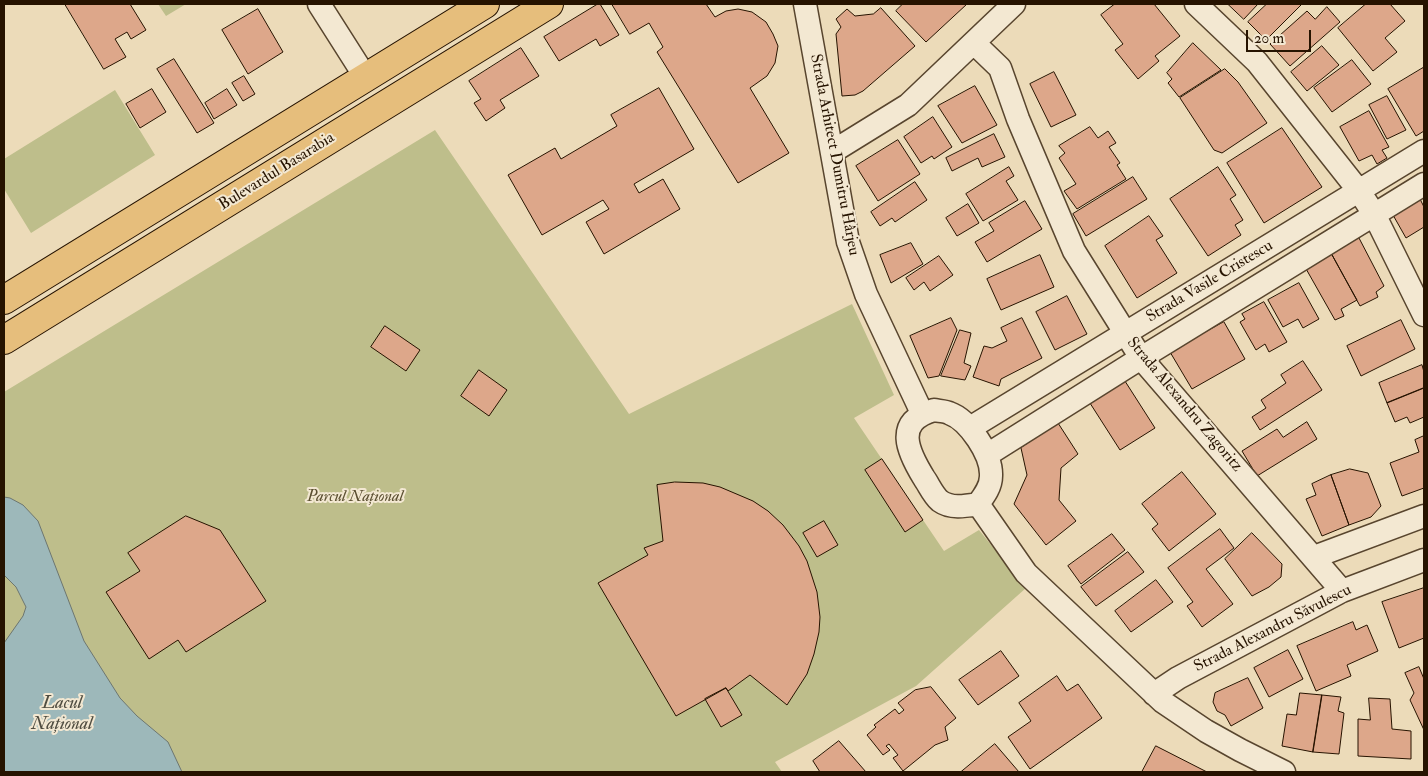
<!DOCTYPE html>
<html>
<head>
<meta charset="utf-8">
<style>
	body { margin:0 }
	#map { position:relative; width:1428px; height:776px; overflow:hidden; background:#ecdbb9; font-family:"IM FELL Double Pica",serif }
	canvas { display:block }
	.frame { position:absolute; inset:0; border:5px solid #261300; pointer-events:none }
	.scale { position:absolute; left:1246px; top:30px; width:65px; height:22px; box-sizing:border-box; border:2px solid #261300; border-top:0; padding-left:6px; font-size:15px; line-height:18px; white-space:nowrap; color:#261300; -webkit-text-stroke:4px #f3e8d2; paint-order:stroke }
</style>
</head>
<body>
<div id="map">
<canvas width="1428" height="776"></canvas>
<div class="frame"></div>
<div class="scale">20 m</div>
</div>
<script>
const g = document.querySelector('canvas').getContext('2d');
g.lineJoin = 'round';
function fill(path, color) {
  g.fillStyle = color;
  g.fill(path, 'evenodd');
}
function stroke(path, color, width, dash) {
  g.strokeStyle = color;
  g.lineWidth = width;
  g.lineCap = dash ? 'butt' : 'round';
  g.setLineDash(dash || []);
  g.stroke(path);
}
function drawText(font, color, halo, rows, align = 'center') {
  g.font = font + ' "IM FELL Double Pica",serif';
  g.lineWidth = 4;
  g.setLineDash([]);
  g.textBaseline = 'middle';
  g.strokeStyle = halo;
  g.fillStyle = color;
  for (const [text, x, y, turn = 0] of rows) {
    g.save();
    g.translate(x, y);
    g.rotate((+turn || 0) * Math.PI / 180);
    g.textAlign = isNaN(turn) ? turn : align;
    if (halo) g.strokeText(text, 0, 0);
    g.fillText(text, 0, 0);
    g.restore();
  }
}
const green = new Path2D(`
	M158,4h28l-20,12z
	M115,90l40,65 -124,78 -27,-44v-30z
	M435,130l194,284 223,-110 42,91 -40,23 90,133 35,-21 47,58 -110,98 -141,76 7,10h-778v-380z`);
const water = new Path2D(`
	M4,497l6,1 13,7 15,16 46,120 36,57 17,18 31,26 14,30h-178v-129l19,-27 3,-9 -10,-20 -12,-12z`);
const building = new Path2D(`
	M65,4h65l16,26 -15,9 -4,-7 -12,7 11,18 -22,12z
	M598,4h2l19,31 -19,11 -4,-7 -37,22 -15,-24z
	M612,4h94l9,13 11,-6 12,-2 14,3 14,10 7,12 5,12 -3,17 -8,13 -17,12 39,65 -51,30 -81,-131 6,-5 -14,-24 -19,11z
	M903,4h64l-41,38 -30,-31z
	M1115,4h39l26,32 -25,20 4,5 -21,18 -23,-29 8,-6 -22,-29z
	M1228,4h30l-14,15z
	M1267,4h35l-36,36 -18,-18z
	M1366,4h24l15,17 -20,17 12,14 -24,19 -35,-43z
	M1327,7l13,15 -50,44 -20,-22 37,-33 8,8z
	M881,8l34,38 -52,45 -8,4 -13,1 -6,-62 5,-7 -5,-8 11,-10 8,7 18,-2z
	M258,9l25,43 -35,22 -26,-44z
	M1193,43l28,27 -42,27 -11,-14 4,-4 -5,-6z
	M1322,46l17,19 -32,26 -16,-19z
	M521,48l18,28 -39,24 5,8 -19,13 -12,-18 7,-4 -12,-18z
	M174,59l40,64 -17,10 -40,-64z
	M1352,60l19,24 -39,28 -18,-24z
	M1423,68l1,2v61l-8,5 -28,-47z
	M1225,69l13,13 29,41 -45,30 -8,-3 -34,-52z
	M1054,72l22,43 -25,12 -21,-43z
	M244,76l11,18 -12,7 -11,-18z
	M975,86l22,39 -35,18 -24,-37z
	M659,88l35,61 -60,35 5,9 24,-14 17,30 -76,45 -18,-32 23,-13 -6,-9 -61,35 -34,-60 47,-27 6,11 56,-33 -6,-11z
	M152,89l14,23 -26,16 -14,-24z
	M227,89l10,16 -23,14 -9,-16z
	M1387,96l19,34 -19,9 -18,-34z
	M1369,111l20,36 -7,3 5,8 -10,6 -5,-9 -13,6 -19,-34z
	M933,117l19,30 -18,12 -2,-3 -11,7 -17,-26z
	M1090,127l8,11 10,-7 8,12 -7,4 11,16 -3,2 9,14 -49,30 -13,-18 12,-7 -17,-26 6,-5 -6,-7z
	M1282,128l40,59 -58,36 -37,-60z
	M994,134l11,23 -23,10 -4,-9 -26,13 -6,-13z
	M898,140l22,34 -42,27 -22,-35z
	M1009,167l5,9 -8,5 12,19 -35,21 -17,-27z
	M1218,167l18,28 -6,4 13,21 -8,5 6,10 -33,21 -38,-57z
	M1133,177l14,22 -61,37 -13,-22z
	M915,182l12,18 -32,22 -3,-4 -12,8 -9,-14z
	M1420,199l4,8v20l-18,11 -13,-23z
	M1025,201l17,28 -55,33 -12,-20 19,-11 -5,-8z
	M968,204l11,19 -22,13 -11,-18z
	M1149,216l14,20 -7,4 21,33 -40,25 -32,-52z
	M1359,238l25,48 -8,6 2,5 -18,9 -29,-53z
	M911,243l12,21 -32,19 -11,-28z
	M1331,253l26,47 -16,9 3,7 -9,4 -30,-53z
	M1040,255l14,32 -53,23 -14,-31z
	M939,256l14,19 -23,16 -6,-9 -10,8 -8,-12z
	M1299,283l20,36 -16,9 -5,-9 -15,8 -15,-27z
	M1067,296l20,38 -32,16 -19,-38z
	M1264,302l23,40 -18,10 -4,-8 -9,6 -16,-28 5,-3 -3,-5z
	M951,318l6,12 -18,46 -11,2 -18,-42z
	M1022,318l20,40 -41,21 -2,7 -26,-9 11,-31 8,2 15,-7 -6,-13z
	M1401,320l14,29 -54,27 -14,-30z
	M1224,322l21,37 -53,30 -22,-37z
	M385,326l35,24 -14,21 -35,-24z
	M960,330l11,3 -7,30 7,3 -6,14 -24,-4z
	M1303,361l19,29 -62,40 -8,-13 14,-9 -5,-8 25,-17 -5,-8z
	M1422,365l2,7v16l-37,15 -8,-20z
	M479,370l28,20 -18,26 -28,-20z
	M1123,378l32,50 -35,22 -32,-50z
	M1424,388v29l-14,6 -3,-6 -12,5 -8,-19z
	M1307,422l10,17 -60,37 -15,-25 35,-22 6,8z
	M1058,423l20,31 -17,14 -2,32 17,21 -30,24 -32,-41 13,-29 -6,-27z
	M1424,436v52l-22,8 -12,-33 29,-11 -4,-12z
	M882,459l41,61 -18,12 -40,-62z
	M1350,469l18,4 13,33 -10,11 -22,8 -18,-50z
	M1182,472l34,42 -47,37 -17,-22 6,-5 -16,-20z
	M1331,475l18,50 -27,11 -16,-37 10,-4 -4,-11z
	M675,482l28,1 17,4 33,14 15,10 15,14 16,21 8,15 10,31 3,25 -1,15 -5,22 -7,20 -20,31 -37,-30 -22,16 -2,-3 -50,28 -78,-133 50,-28 -4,-7 19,-7 -6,-56z
	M186,516l34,14 46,71 -80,51 -8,-12 -29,19 -43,-67 34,-21 -12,-18z
	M824,521l14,24 -21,12 -14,-24z
	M1220,529l14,19 -28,21 27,35 -31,23 -15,-21 6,-4 -25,-34z
	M1252,533l30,31 -1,13 -12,10 -17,9 -27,-37z
	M1112,534l13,16 -44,34 -13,-18z
	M1128,552l16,20 -48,34 -15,-19z
	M1156,580l17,22 -42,30 -16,-21z
	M1424,588v50l-25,10 -17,-46z
	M1353,622l3,8 11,-5 11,26 -31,14 4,11 -35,15 -19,-45z
	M1288,650l15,29 -34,18 -15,-29z
	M1001,651l18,25 -41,29 -19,-25z
	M1419,667l5,12v51l-14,-30 4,-7 -9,-20z
	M1057,676l10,15 11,-7 24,34 -72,51 -22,-32 23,-16 -12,-18z
	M1248,678l15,30 -32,18 -6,-11 -8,-4 -4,-9 2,-9z
	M931,687l25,31 -11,9 3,13 -13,5 -32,26 -10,-13 5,-3 -9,-11 -3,2 4,4 -7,5 -16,-20 9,-8 -2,-2 21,-16 4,5 5,-4 -6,-7 17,-13z
	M726,688l16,27 -21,12 -16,-28z
	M1300,693l22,2 -9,57 -31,-6 5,-32 9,1z
	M1322,695l19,2 -3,14 6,2 -5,41 -26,-2z
	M1369,698l21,1 2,30 19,2v28l-53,-3v-37l12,1z
	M839,741l27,31h-46l-7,-11z
	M995,744l24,28h-58z
	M1156,746l51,26h-65z`);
const minor = new Path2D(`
	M319,4l47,74
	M805,4l43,238 18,52 56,119
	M1196,4l61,58 102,129 15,23 50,101
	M974,43l26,25 18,51 56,132 67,107 201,233
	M832,152l76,-47 106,-101
	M934,410c4,1 11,1 15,3 20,7 43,42 42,63 0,11 -7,20 -13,28 -12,2 -27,5 -38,-3 -7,-6 -11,-16 -16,-23 -16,-26 -31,-56 10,-68z
	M970,428l454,-277
	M987,455l154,-97 283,-174
	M978,504l48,69 137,129 43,29 34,19 44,22
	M1314,557l110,-41
	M1154,694l24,-16 164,-87 82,-31`);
const major = new Path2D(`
	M4,300l481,-296
	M4,340l545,-336`);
const streetNames = [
	["Strada Arhitect Dumitru Hârjeu",834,155,79],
	["Bulevardul Basarabia",277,172,-32],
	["Strada Vasile Cristescu",1210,282,-31],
	["Strada Alexandru Zagoritz",1184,405,50],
	["Strada Alexandru Săvulescu",1273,629,-27]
];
const parkNames = [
	["Parcul Național",355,498]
];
const waterNames = [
	["Lacul",62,704],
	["Național",62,725]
];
fill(green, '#bebe8b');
fill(water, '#9db8ba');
stroke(water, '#6d7670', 1);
fill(building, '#dda78a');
stroke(building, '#261300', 1);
stroke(minor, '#58452e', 25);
stroke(major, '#261300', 30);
stroke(minor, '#f3e8d2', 22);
stroke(major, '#e6be7c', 28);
drawText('16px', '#261300', '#f3e8d2', streetNames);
drawText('italic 16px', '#5b4f31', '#f3e8d2', parkNames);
drawText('italic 18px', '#504d41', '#f3e8d2', waterNames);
</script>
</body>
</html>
